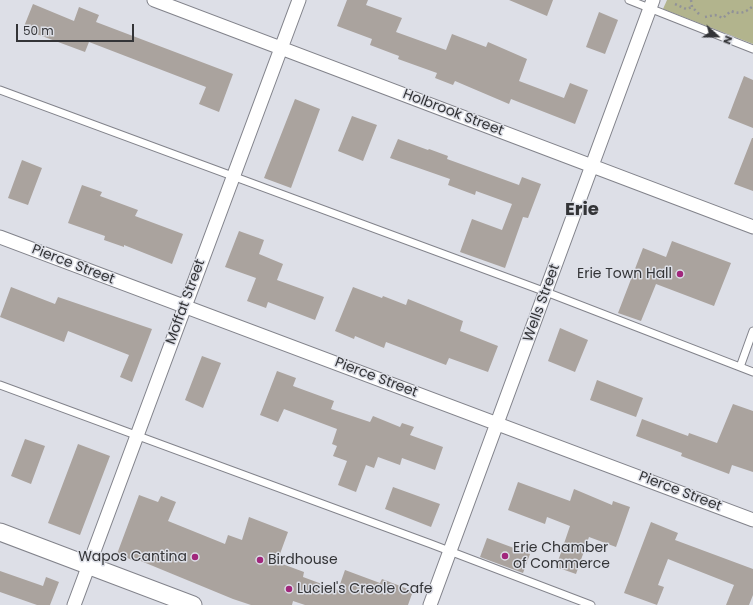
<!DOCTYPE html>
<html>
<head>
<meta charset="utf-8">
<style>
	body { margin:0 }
	#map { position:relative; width:753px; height:605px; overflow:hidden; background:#dddfe7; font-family:Poppins,sans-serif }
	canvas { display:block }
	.north { position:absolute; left:697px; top:16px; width:40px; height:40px; -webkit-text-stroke:3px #dddfe7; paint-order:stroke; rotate:111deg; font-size:11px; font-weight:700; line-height:16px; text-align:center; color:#333437 }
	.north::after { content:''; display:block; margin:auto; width:14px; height:18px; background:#333437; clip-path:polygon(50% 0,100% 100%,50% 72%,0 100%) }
	.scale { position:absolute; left:16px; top:24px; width:118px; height:18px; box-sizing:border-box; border:2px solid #333437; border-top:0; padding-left:5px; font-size:12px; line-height:14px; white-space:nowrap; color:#333437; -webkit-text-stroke:3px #dddfe7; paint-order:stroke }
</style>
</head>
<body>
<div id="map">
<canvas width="753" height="605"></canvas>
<div class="north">N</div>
<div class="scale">50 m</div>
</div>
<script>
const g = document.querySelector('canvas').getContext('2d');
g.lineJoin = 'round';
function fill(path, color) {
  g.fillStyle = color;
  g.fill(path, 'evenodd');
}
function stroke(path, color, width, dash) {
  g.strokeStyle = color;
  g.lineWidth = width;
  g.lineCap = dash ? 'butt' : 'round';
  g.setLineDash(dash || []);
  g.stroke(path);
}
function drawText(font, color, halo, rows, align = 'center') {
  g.font = font + ' Poppins,sans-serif';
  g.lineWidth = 3;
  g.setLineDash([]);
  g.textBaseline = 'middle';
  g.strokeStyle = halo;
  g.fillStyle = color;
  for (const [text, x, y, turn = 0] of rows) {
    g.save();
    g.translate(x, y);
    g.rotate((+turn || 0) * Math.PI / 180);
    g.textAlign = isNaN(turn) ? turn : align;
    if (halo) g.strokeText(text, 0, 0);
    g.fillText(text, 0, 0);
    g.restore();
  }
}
const green = new Path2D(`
	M667,0h86v44l-90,-35z`);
const building = new Path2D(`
	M347,0h21l-2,5 36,13 -6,14 50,18 6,-16 34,13 2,-5 39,17 -8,22 45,17 6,-15 18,7 -13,34 -64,-25 -2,5 -54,-23 -2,4 -18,-7 2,-5 -39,-14 1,-3 -29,-11 2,-6 -35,-13z
	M509,0h44l-6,16z
	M33,4l41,17 5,-14 20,8 -3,7 137,52 -14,38 -20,-8 7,-17 -117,-45 -4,10 -62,-23z
	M599,12l19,8 -13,34 -19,-7z
	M744,76l9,4v48l-25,-10z
	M295,99l25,10 -29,79 -27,-10z
	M352,116l25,9 -14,36 -25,-10z
	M752,138h1v53l-19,-7z
	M398,139l30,11 1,-1 19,7 -1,3 72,26 3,-8 19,7 -13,34 -5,-1 -18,51 -45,-16 12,-33 30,11 10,-26 -36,-13 -1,4 -27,-10 2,-6 -60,-21z
	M22,160l20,8 -14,37 -20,-7z
	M82,185l20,7 -2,4 38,14 -3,6 48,18 -11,30 -48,-19v2l-20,-7 1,-4 -37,-13z
	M239,231l25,9 -5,14 24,10 -6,16 47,17 -9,23 -47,-18 -2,6 -19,-7 9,-23 -31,-11z
	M672,241l59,22 -17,43 -58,-22 -15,37 -23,-8 25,-65 23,9z
	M11,287l44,17 3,-7 94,32 -20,53 -12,-5 9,-22 -61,-24 -4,11 -64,-25z
	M353,287l29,11 1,-2 23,9 2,-6 55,22 -3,10 38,15 -10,26 -39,-14 -3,7 -60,-23 -2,6 -29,-12 -1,3 -19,-8z
	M560,328l28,12 -13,32 -27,-11z
	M202,356l19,7 -18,45 -18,-8z
	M277,371l19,7 -3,8 41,15 -3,8 39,13 3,-6 27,11 2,-4 12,4 -4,8 33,12 -8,23 -33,-12 -2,7 -22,-8 -4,11 -8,-3 -10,27 -18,-7 9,-24 -14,-5 4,-10 -5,-2 5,-15 -53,-20 -6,13 -18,-7z
	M597,380l46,18 -7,19 -46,-17z
	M733,404l20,7v61l-21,-7 -3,9 -48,-18 1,-3 -46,-17 6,-17 46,17 1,-3 28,10z
	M25,439l20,7 -14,38 -20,-8z
	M78,444l32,12 -30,79 -32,-12z
	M518,482l52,19 4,-12 38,16 1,-4 17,6 -14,40 -27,-10 -13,37 -20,-7 14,-41 -23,-9 -2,7 -37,-14z
	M393,487l47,17 -9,23 -46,-18z
	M139,495l19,7 3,-6 15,6 -8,19 57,23 3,-9 14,5 7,-23 39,15 -11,30 27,10 -1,5 35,13 7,-20 35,13 2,-4 31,12 -5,14h-103l-12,-4 -1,4h-41l-18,-6 -97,-40 -1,2 -18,-7z
	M651,522l27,11 -3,7 78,29v26l-4,10h-23l8,-20 -66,-26 -10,26 6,2 -7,18 -33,-12z
	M487,538l43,16 -7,19 -43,-16z
	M0,571l43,15 3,-9 13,5 -9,23h-13l-37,-13z`);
const path = new Path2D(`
	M691,0l1,7 7,7
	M675,4l11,5 6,-2
	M705,17l10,-2 8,3 8,-7c10,4 15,1 22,-5`);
const service = new Path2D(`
	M629,0l124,49
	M0,90l546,202 207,80
	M740,367l13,-36
	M0,385l431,159 160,61`);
const minor = new Path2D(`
	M154,0l599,227
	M0,237l753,283
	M74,605l225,-605
	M430,605l223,-605`);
const tertiary = new Path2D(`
	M0,532l193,73`);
const markers = [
	[680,274,4,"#a1277c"],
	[505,556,4,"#a1277c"],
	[195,557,4,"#a1277c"],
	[260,560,4,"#a1277c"],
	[289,589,4,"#a1277c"]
];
const streetNames = [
	["Holbrook Street",453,113,21],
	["Pierce Street",73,265,21],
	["Moffat Street",186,302,-70],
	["Wells Street",542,303,-70],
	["Pierce Street",376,378,21],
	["Pierce Street",680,492,21]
];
const poiNames = [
	["Erie Town Hall",672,274,"right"],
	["Erie Chamber",513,548],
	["of Commerce",513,564],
	["Wapos Cantina",187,557,"right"],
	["Birdhouse",268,560],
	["Luciel's Creole Cafe",297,589]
];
const districtNames = [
	["Erie",582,210]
];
fill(green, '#b2b48d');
fill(building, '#aaa39e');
stroke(service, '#82838b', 9);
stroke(minor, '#82838b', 15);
stroke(tertiary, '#82838b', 19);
stroke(path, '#919298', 2.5, [2, 3]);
stroke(service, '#fff', 7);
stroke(minor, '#fff', 13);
stroke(tertiary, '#fff', 17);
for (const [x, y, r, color] of markers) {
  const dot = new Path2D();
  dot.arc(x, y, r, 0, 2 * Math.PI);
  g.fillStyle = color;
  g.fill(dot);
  stroke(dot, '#dddfe7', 1.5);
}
drawText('14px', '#333437', '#dddfe7', streetNames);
drawText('14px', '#333437', '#dddfe7', poiNames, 'left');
drawText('bold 18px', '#333437', '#dddfe7', districtNames);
</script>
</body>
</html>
